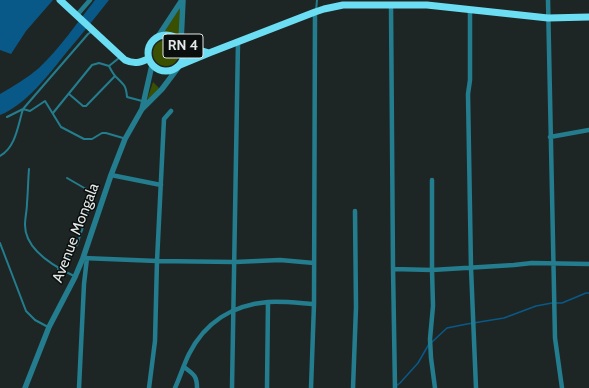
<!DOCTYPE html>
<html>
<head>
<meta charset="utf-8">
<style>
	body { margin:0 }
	canvas { display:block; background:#1d2624 }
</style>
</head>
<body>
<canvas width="589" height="388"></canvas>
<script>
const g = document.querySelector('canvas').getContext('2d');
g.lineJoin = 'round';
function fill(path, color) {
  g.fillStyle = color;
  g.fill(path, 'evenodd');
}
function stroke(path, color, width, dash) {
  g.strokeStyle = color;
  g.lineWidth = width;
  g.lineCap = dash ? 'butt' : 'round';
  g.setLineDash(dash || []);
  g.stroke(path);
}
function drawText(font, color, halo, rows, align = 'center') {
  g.font = font + ' Cabin,sans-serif';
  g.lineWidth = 3;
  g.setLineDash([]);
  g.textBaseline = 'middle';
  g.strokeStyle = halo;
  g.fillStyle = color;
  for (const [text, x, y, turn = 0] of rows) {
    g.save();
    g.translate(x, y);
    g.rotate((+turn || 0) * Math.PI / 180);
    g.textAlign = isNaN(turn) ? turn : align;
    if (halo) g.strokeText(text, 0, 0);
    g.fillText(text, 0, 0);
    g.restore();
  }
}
const green = new Path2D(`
	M180,8l-1,29 -7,-4 -8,-1z
	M153 53a13 13 0 1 1 26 0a13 13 0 1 1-26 0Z
	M153,82l6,6 -12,12z`);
const water = new Path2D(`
	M0,0h53l-27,31 -15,23 -11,-4z
	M95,0h14c-14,18 -28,35 -43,53 -17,21 -40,52 -66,62v-21c14,-8 27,-16 39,-26 21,-20 38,-45 56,-68z`);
const stream = new Path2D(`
	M432,342l15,-14 20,-4 37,-6 32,-12 16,-3h10l24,-10h3
	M396,386l4,-3 18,-20 11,-19`);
const service = new Path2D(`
	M316,11l1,-11
	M109,66c2,4 4,8 7,11 8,8 10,8 11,20l15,4
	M69,94l14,12h3l29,-30
	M53,113l39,-48 7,-2 10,3 10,-8
	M7,117l16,-8 65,-75 3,-2
	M0,156c16,-9 18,-31 23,-47l7,2 15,-10 16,26 23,12h8l10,-6h4l17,5
	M29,169c-1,12 -1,23 -2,34 0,7 -2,15 -2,22 0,25 30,42 49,51
	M0,243l26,68 9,9 13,7
	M58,269l19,-24 13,-39v-12l-4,-5 -19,-11`);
const minor = new Path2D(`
	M548,0l7,338 7,50
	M391,5l2,264 39,1 82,-5 18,-2 57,1
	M470,10v70l-2,14 3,174 5,120
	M77,15l13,-15
	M550,137l39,-7
	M111,175l50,10
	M432,180v90l1,36 -3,33 1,19 4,30
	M83,258l74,3 78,1 45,-2 34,3
	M393,267l2,121
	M184,367c9,7 13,8 13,21
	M79,388l5,-104 3,-26
	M149,388l6,-47 2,-80 7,-142 7,-8
	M175,388c5,-11 9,-24 14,-34 16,-32 44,-49 79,-52 15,-1 31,1 46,2
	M232,388l6,-346
	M267,388l1,-86
	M311,388l3,-84 1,-292
	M353,388l3,-81 -1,-96`);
const tertiary = new Path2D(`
	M159,35l23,-35
	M181,42l2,-42
	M142,109l20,-20 18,-24
	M25,388l24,-61 26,-50 8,-19 28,-83 14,-36 17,-30 10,-44`);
const trunk = new Path2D(`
	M60,0l65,60c9,4 14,3 23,-1
	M148 53a18 18 0 1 1 36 0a18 18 0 1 1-36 0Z
	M183,45l26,8
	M180,65l29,-12 106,-41 9,-3 19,-4h84l121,13 41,-1`);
const shields = [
	[183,46,40]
];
const shieldNames = [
	["RN 4",183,46]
];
const streetNames = [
	["Avenue Mongala",76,233,-69]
];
fill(green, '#3b4f00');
fill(water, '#085987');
stroke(stream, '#085987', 1.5);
stroke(service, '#237d8e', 2);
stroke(minor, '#237d8e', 4.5);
stroke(tertiary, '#237d8e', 5.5);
stroke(trunk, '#6cdef4', 7);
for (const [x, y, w] of shields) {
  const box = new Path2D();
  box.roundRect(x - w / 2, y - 12, w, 24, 3);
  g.fillStyle = '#0a0e0d';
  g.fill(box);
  stroke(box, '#e2e8e7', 1);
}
drawText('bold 14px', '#e2e8e7', null, shieldNames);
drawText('15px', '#e2e8e7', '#0a0e0d', streetNames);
</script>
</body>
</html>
